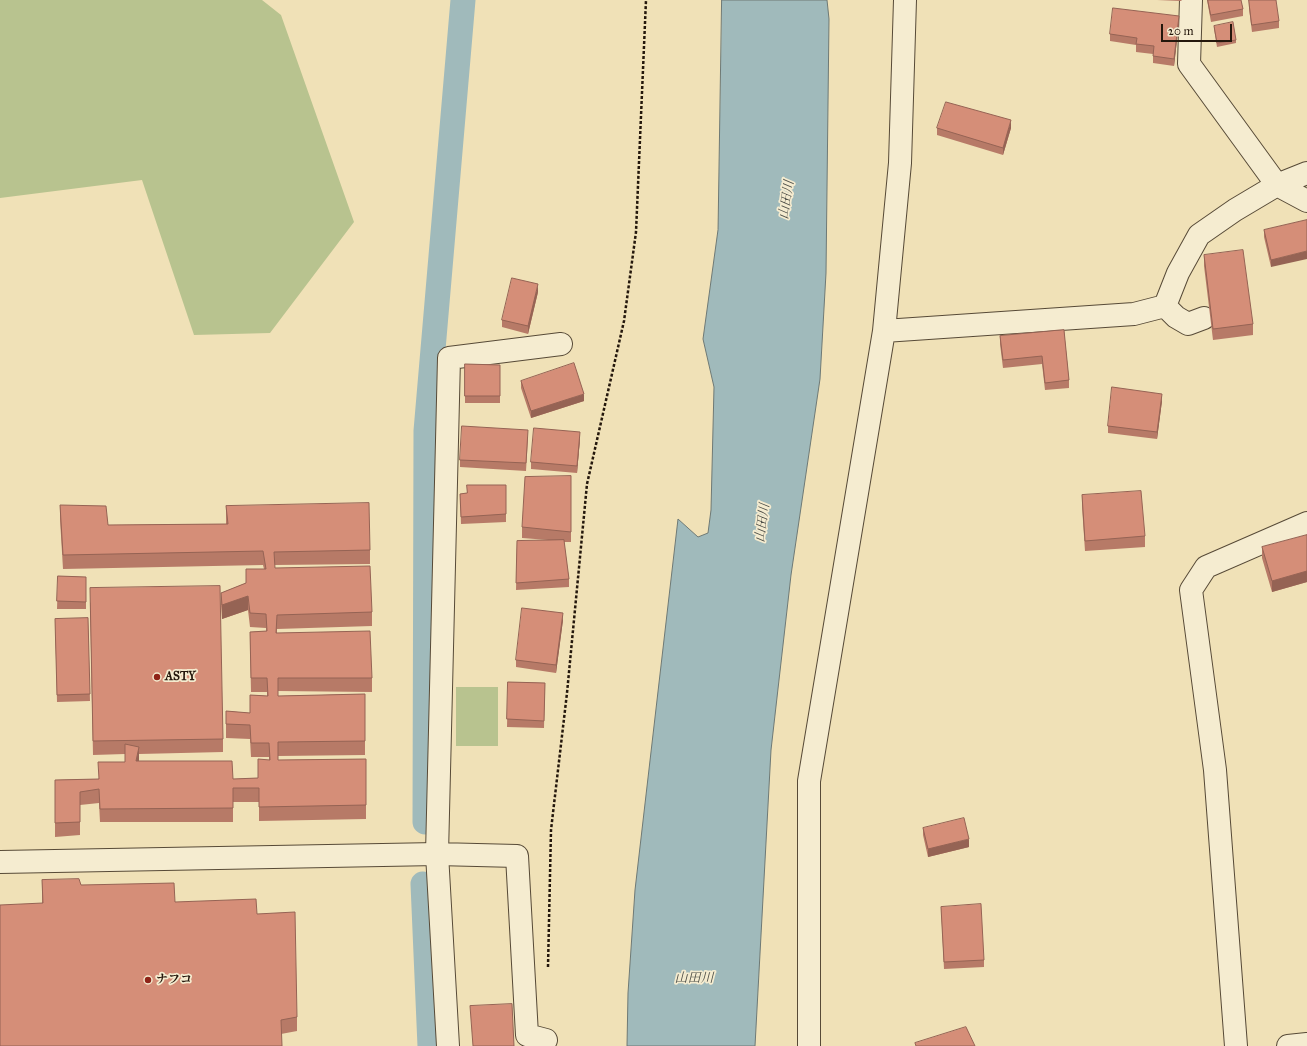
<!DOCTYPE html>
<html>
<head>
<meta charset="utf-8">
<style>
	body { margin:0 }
	#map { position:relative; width:1307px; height:1046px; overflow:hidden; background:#f0e1b7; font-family:"IM FELL Great Primer",serif }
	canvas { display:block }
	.scale { position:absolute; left:1161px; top:24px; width:71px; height:18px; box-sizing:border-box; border:2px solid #24170c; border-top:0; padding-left:5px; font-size:12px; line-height:14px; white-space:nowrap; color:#24170c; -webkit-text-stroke:3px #f5ecd0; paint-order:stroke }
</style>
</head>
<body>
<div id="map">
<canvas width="1307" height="1046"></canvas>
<div class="scale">20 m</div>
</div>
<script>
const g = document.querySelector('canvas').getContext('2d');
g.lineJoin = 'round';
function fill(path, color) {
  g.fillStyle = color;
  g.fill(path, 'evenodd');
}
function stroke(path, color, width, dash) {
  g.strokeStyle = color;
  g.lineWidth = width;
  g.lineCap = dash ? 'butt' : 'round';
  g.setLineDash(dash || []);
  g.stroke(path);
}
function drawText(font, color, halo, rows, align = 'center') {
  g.font = font + ' "IM FELL Great Primer","Noto Serif JP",serif';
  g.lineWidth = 3.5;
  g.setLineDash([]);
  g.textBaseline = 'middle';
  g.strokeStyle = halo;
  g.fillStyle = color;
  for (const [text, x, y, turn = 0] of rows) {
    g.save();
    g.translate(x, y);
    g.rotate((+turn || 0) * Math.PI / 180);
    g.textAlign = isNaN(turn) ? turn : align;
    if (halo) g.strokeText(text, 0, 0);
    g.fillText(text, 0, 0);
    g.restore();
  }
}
const green = new Path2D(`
	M0,0h262l19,15 73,207 -84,111 -76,2 -52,-155 -142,18z
	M456,687h42v59h-42z`);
const water = new Path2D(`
	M722,0h105l2,19 -3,254 -6,106 -29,196 -20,175 -16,296h-128l1,-53 7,-103 43,-371 20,18 10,-4 3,-23 3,-123 -11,-48 15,-109z`);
const canal = new Path2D(`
	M425,822l1,-391 37,-431
	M423,884l7,162`);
const path = new Path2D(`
	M548,967l3,-137 16,-137 20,-209 37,-163 12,-89 10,-232`);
const minor = new Path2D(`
	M1191,0l-2,64 88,121 30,16
	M1165,306l11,11 12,7 16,-6
	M884,331l250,-17 31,-8 13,-33 21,-38 36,-25 42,-25 30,-12
	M546,1040l-19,-5 -10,-179 -80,-2 12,-496 112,-14
	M809,1046v-265l75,-450 16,-168 5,-163
	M1236,1046l-21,-276 -24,-180 15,-23 101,-44
	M1288,1046l19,-2`);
const tertiary = new Path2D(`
	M0,862l437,-8 11,192`);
const wall = new Path2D(`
	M1157,0h25l-1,1z
	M1207,0h34l2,9v7l-32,6z
	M1249,0l30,21v7l-27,4 -3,-24z
	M1179,23l-5,43 -21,-3v-9l-17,-2v-7l-26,-4v-7z
	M1214,26l22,14v3l-19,4 -3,-18z
	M937,128h74l-8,27 -66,-20z
	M1307,220l-36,47 -7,-30v-7z
	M1204,255l49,69v11l-40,5 -9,-74z
	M538,292l-10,42 -26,-7v-7z
	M1064,330l5,50v8l-24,2 -3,-26 -39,4 -3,-24v-8z
	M465,364l35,1v38h-35z
	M521,381l63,20 -53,17 -10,-30z
	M1162,401l-5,38 -49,-6v-7z
	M528,437l-2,34 -66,-4v-7z
	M580,439l-3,34 -46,-4v-7z
	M571,476v66h-7l5,37v8l-53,3 1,-49 31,-1 -26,-2v-11z
	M506,485v37l-45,2 -1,-30 7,-1z
	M1082,495l63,41v11l-60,4 -3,-45z
	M60,505l48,20 118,-1v-18l144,44v14l-96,1 1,3 97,44v14l-95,3v4l95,45v14l-94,-1v5l87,-2v61l-87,1v4l88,-1v60l-107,2v-19h-26v20h-133l-1,-19 -19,2v30l-25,2v-57l43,-1 27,-17v-8l-32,1 -3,-153 133,137v13l-84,2v7l94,18 25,-1 11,-18v-3h-18l-1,-18 -24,-1v-27l24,2v-18l17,1v-4h-16l-1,-47v-13l16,-1v-3l-16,-1 -2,-17 -26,9 -1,-13v-13l25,-10 18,-14 -1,-4 -200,4 -3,-50z
	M1307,535v47l-35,10 -10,-34v-11z
	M58,576l28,1v32h-29z
	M88,618l2,83 -33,1 -2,-83z
	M563,620l-7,53 -40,-6v-7z
	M508,682l37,1 -1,45 -37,-1z
	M923,828l46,19 -41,10 -5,-22z
	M42,880l39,5 94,17 82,12 40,103v14l-16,3 -239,-131z
	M941,907l43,53v7l-40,2z`);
const shadedWall = new Path2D(`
	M1179,16v7l-5,43v-7z
	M1011,120v8l-8,27v-7z
	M1307,251v8l-36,8v-7z
	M538,284v8l-10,42v-8z
	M584,394v7l-53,17v-7z
	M1162,394v7l-5,38v-7z
	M580,432v7l-3,34v-7z
	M1307,571v11l-35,10v-11z
	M248,596v14l-26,9v-14z
	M563,613v7l-7,53v-8z
	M139,747v14l-3,14v-14z
	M969,839v8l-41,10v-8z`);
const building = new Path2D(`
	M1208,0h33l2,9 -32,6z
	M1249,0h27l3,21 -27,4z
	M1113,8l66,8 -5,43 -21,-3 1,-10 -18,-2 1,-6 -27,-4z
	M1233,22l3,18 -19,3 -3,-17z
	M946,102l65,18 -8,28 -66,-20z
	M1307,220v31l-36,9 -7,-30z
	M1243,250l10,74 -40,5 -9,-74z
	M512,278l26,6 -10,42 -26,-6z
	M1064,330l5,50 -24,3 -3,-27 -39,4 -3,-24z
	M574,363l10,31 -53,17 -10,-30z
	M465,364l35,1v31h-35z
	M1112,387l50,7 -5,38 -49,-6z
	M462,426l66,4 -2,33 -66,-3z
	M534,428l46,4 -3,34 -46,-4z
	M571,476v56l-49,-5 3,-50z
	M467,485h39v29l-45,3 -1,-23 7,-1z
	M1141,491l4,45 -60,5 -3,-46z
	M369,503l1,47 -96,2 1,16 95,-2 2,46 -95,3 -1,18 94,-2 2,47h-94v18l87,-2v47l-87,1v18l88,-1v46l-107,2v-19h-26v20l-133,1 -1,-20 -19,3v30l-25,1v-43l44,-1 -1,-17h27v-18l14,3 -3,14h96l1,18 25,-1v-19l12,1 -1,-17h-18l-1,-18 -24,-1v-13l24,2v-18l18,1 -1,-18h-16l-1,-46 17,-1 -1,-17 -16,-1 -2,-17 -26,9 -1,-12 25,-10v-14h20l-3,-18 -200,4 -3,-50 46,1 2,19 120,-1 -2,-18z
	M1307,535v36l-35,10 -10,-34z
	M564,540l5,39 -53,4 1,-42z
	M58,576l28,1v25l-29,-1z
	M220,586l3,153 -130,2 -3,-153z
	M522,608l41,5 -7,52 -40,-5z
	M88,618l2,76 -33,1 -2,-76z
	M508,682l37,1 -1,38 -37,-2z
	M964,818l5,21 -41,10 -5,-21z
	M79,879l2,6 93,-2 1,19 81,-3 1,15 38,-2 2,105 -16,3 1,26h-282v-141l43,-2 -1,-23z
	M981,904l3,56 -40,2 -3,-55z
	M512,1004l2,42h-41l-3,-40z
	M966,1027l9,19h-59l-1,-3z`);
const markers = [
	[157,677,4,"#8f2418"],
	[148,980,4,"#8f2418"]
];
const poiNames = [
	["ASTY",165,677],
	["ナフコ",156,980]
];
const waterNames = [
	["山田川",787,200,-81],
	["山田川",763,523,-82],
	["山田川",694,979]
];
fill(green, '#b8c38f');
fill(water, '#a0babb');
stroke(water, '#6e7975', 1);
stroke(canal, '#a0babb', 25);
stroke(minor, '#574a37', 24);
stroke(tertiary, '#574a37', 24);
stroke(path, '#24170c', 2.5, [3, 2]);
stroke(minor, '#f5ecd0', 22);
stroke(tertiary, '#f5ecd0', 22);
fill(wall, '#b77a67');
fill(shadedWall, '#956354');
fill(building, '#d58e78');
stroke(building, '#956354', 1);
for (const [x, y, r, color] of markers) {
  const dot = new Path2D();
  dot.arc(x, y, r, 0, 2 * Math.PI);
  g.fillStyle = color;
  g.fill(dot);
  stroke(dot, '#f5ecd0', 1.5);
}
drawText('bold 12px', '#24170c', '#f5ecd0', poiNames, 'left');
drawText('italic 13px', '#4f5049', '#f5ecd0', waterNames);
</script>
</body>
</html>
